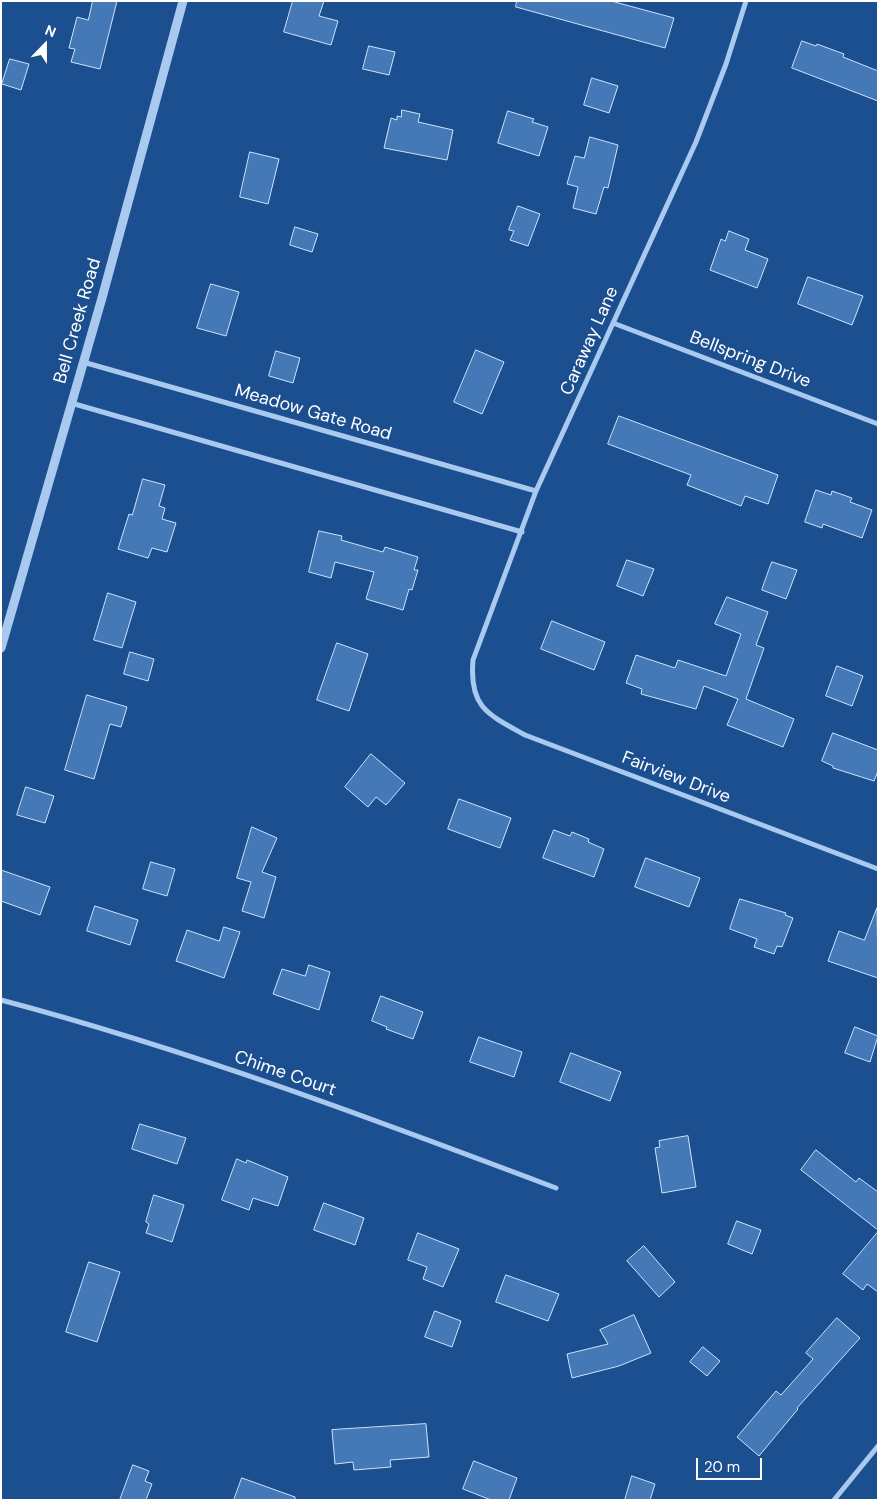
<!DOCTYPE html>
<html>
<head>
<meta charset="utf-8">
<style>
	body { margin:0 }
	#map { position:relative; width:879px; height:1501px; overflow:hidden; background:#1b4f8f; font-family:"DM Sans",sans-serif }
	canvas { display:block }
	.frame { position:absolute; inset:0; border:2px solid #fff; pointer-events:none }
	.north { position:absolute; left:20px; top:20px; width:50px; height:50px; -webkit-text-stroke:4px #1b4f8f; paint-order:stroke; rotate:22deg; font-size:14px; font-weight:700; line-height:20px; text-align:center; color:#fff }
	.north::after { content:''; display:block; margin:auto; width:18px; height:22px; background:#fff; clip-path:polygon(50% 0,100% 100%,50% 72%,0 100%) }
	.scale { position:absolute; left:696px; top:1458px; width:66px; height:22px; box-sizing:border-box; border:2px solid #fff; border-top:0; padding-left:6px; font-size:15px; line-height:18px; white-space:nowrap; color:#fff; -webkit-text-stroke:4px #1b4f8f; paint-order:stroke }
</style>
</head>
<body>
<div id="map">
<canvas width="879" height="1501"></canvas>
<div class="frame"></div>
<div class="north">N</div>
<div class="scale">20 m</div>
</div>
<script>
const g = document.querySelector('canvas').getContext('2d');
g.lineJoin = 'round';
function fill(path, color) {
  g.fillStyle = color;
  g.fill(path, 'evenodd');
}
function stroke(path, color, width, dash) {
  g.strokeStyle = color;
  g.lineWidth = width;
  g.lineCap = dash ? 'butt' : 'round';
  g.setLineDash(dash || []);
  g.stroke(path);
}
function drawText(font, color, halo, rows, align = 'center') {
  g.font = font + ' "DM Sans",sans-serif';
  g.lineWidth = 5;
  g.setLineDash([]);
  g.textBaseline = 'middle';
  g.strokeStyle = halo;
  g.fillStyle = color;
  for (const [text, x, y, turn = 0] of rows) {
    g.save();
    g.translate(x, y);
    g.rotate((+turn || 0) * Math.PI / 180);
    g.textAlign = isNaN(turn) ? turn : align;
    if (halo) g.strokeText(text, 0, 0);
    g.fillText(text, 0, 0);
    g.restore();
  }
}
const building = new Path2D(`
	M93,1h24l-17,68 -29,-7 4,-13 -6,-1 8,-31 11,3z
	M293,1h31l-5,15 19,5 -7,24 -47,-13z
	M517,1h94l63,17 -9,30 -149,-41z
	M802,41l14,5 1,-2 27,10 -1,3 35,14v30l-86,-33z
	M369,46l26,6 -6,23 -26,-6z
	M10,59l19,5 -8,26 -19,-6z
	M592,78l26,8 -9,27 -25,-8z
	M402,110l18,4 -2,8 35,8 -6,30 -63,-12 7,-30 6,2v-4l4,1z
	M508,111l26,8 -2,3 16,5 -9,29 -41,-13z
	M590,137l28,8 -10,43 -4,-1 -8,27 -23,-6 5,-21 -11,-3 8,-28 9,2z
	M250,152l29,7 -11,45 -28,-7z
	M518,206l22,8 -12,32 -18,-6 4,-9 -5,-1z
	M295,227l23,7 -6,18 -22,-7z
	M729,231l20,8 -4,11 23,9 -11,29 -47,-18 11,-31 4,2z
	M808,277l55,19 -11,29 -54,-21z
	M211,284l28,8 -13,44 -29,-8z
	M476,350l28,12 -22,52 -28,-12z
	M276,351l24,7 -7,25 -24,-7z
	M619,416l159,59 -10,29 -23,-8 -4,10 -54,-21 4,-10 -83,-31z
	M143,479l22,6 -6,21 6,2 -3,11 14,4 -9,29 -15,-4 -4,10 -30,-9 11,-35 3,1z
	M816,490l15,5 1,-4 20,7 -2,4 22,8 -10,28 -39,-14 -1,4 -17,-6z
	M319,531l23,5 -1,4 42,12 2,-5 33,10 -4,13h4l-6,20 -3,-1 -6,21 -37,-11 8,-27 -39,-10 -4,16 -22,-6z
	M627,560l27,9 -11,27 -26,-10z
	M772,562l25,8 -11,29 -24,-9z
	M108,593l28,9 -14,46 -28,-8z
	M727,597l41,15 -12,33 8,3 -18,51 48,20 -11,28 -56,-22 11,-26 -34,-13 -8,23 -55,-15 1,-5 -16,-6 10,-28 39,13 3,-8 48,16 15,-42 -26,-10z
	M552,621l53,21 -11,28 -53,-21z
	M337,643l31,11 -19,57 -32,-11z
	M130,652l24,7 -6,22 -24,-7z
	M837,666l26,10 -11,30 -26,-10z
	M87,695l40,12 -6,20 -11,-3 -16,55 -29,-9z
	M833,733l45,17v21l-4,10 -41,-13v-2l-11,-5z
	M371,754l34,29 -19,22 -10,-8 -8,10 -23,-20z
	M26,787l28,9 -9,27 -28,-8z
	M459,799l52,19 -11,30 -52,-19z
	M252,827l25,11 -15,34 14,5 -12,41 -22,-7 9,-29 -14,-4z
	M554,830l16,6 2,-4 17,7 -1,3 16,7 -10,28 -51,-19z
	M646,858l54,20 -11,29 -54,-20z
	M151,862l24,7 -8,27 -24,-7z
	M1,870l49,17 -10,28 -39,-14z
	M740,899l46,14 -1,2 8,3 -11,29 -5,-1 -3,8 -20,-7 3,-8 -27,-10z
	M95,906l43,14 -8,25 -43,-14z
	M877,908l1,70 -50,-17 11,-30 25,9z
	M224,927l16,5 -16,46 -48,-17 11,-31 32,11z
	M309,965l21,7 -11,38 -46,-16 9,-25 23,7z
	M381,996l42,16 -10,27 -27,-10 1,-2 -15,-6z
	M855,1027l23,9 -8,26 -25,-9z
	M479,1037l43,15 -8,25 -44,-15z
	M571,1053l50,19 -11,29 -50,-19z
	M140,1124l46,14 -9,26 -45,-15z
	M688,1136l8,51 -34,6 -7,-45 5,-1 -1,-6z
	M816,1150l40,32 3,-4 19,14v38l-77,-60z
	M237,1159l9,4 1,-3 41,17 -10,29 -25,-8 -4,12 -27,-10z
	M154,1195l30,10 -12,37 -26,-9 3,-9 -3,-2z
	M324,1203l40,15 -9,27 -41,-15z
	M737,1221l24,9 -9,24 -24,-10z
	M878,1232v60l-11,-8 -4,6 -20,-16z
	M418,1233l41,16 -16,38 -20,-8 4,-12 -19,-7z
	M644,1246l31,36 -16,15 -32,-36z
	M89,1262l31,10 -23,70 -31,-10z
	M506,1275l53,19 -11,27 -52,-19z
	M435,1311l26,10 -9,26 -27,-10z
	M634,1315l17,38 -32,13 -47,12 -5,-24 41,-10 -8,-14z
	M837,1318l23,20 -63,70 1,1 -39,47 -22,-19 39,-46 5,4 32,-36 -7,-6z
	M703,1347l17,14 -13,15 -17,-14z
	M426,1424l3,33 -39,3 1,7 -37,3 -1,-8 -18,2 -3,-34z
	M474,1461l43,17 -8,22h-18l-28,-11z
	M133,1465l16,6 -4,10 7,3 -6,16h-26z
	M632,1476l23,8 -5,16h-25z
	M242,1478l53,19v3h-61z`);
const minor = new Path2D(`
	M746,1l-20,63 -30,78 -160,349 -63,169c-4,47 14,54 52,75l353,134
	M613,323l265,101
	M83,362l453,129
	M71,403l451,129
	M1,1000c189,50 372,119 555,188
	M834,1500l44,-54`);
const tertiary = new Path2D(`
	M1,648l101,-350 81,-297`);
const streetNames = [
	["Bell Creek Road",78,321,-74],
	["Caraway Lane",590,341,-66],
	["Bellspring Drive",750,360,21],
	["Meadow Gate Road",313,413,16],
	["Fairview Drive",676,778,21],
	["Chime Court",285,1074,19]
];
fill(building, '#4478b7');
stroke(building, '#cfe3fa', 1);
stroke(minor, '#a9c9ee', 5);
stroke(tertiary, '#a9c9ee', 9);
drawText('18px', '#fff', '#1b4f8f', streetNames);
</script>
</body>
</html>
